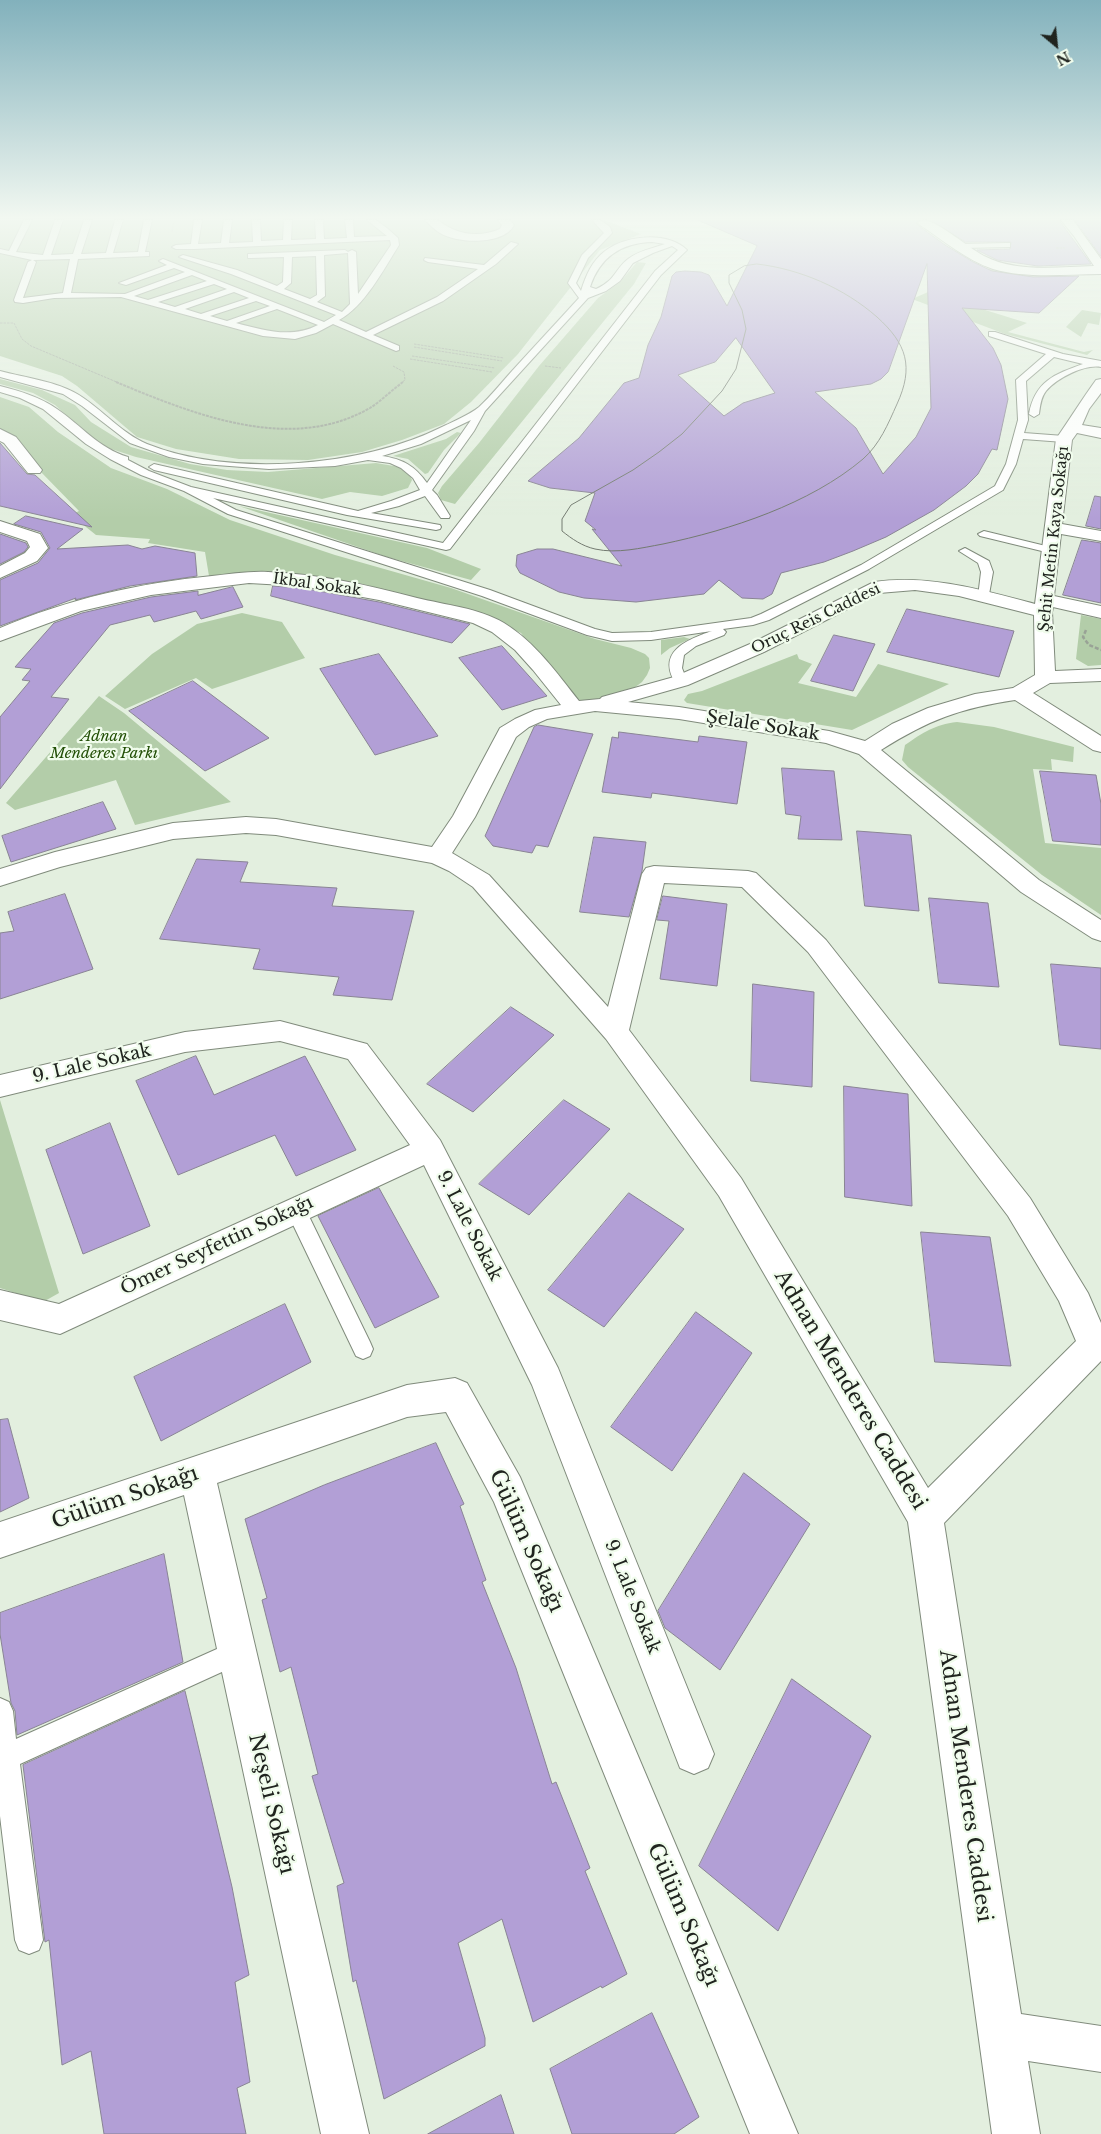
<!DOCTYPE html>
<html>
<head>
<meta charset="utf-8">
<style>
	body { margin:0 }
	#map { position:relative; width:1101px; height:2134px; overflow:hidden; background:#e3efdf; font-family:"Libre Baskerville",serif }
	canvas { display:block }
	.north { position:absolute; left:1031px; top:20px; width:50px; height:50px; -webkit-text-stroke:4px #f0fcec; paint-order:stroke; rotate:152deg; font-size:14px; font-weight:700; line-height:20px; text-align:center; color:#20241f }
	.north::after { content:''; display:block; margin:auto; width:18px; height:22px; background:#20241f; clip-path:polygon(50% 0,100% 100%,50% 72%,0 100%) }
</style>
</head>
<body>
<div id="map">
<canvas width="1101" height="2134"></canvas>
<div class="north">N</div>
</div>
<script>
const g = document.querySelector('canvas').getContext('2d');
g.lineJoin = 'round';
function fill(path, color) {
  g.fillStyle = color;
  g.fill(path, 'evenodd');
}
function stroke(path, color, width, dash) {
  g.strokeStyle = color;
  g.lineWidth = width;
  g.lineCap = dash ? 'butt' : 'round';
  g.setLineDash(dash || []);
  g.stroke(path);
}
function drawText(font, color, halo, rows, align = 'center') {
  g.font = font + ' "Libre Baskerville",serif';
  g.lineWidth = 4.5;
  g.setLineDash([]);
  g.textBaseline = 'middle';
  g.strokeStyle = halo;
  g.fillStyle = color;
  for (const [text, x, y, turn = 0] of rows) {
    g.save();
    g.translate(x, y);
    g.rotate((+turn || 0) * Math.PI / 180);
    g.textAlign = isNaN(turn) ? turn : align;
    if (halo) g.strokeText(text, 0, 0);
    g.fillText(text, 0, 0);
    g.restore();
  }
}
const green = new Path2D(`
	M0,220h604l37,14 -41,16 -82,104 -47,48 -27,22 -42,16 -40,12 -54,8 -69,-1 -63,-10 -39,-12 -60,-51 -15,-10 -62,-20z
	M637,262l9,1 -12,21 -179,220 -14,-4 -3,-7 4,-7 37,-43 60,-77 59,-68 22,-16z
	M983,268l22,3 3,4 65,1 1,5 -82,4 -10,24 45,14 -19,9 76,20 9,-2 -6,5 -82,-21 -93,-35z
	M1082,310l19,3 -2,12 -11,-2 -7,14 -15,-10z
	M0,379l42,11 33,15 16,17 40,25 59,17 37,6 41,2 108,-9 24,4 9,6 3,7 -4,8 -26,8 -32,-4 -28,7 -186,-42 -28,-9 -17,-10 -36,-33 -22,-12 -33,-9z
	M0,397l29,10 29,25 53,36 56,21 63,31 105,35 116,33 144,51 36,9 14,6 4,4 1,10 -3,7 -5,7 -8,6 -21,8 -28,6 -16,-6 -48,-63 -42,-18 -116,-31 -73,-9 -81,1 -4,-24 -57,-9 2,-4 -54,-4 -25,-20 8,-4 -79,-81z
	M457,432l4,1 -17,17 -16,23 -3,1 -17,-15 -15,-3 53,-17z
	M239,506l188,42 54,21 -10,11 -84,-23z
	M242,613l40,9 23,36 -93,31 -16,-11 -71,31 -20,-13 47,-42 45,-30z
	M1081,615l20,4v46l-13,1 -12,-7z
	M684,637l6,2 -20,9 -9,7v-15z
	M797,654l2,5 13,5 -14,19 58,14 22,-33 71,20 -97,46 -165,-27 -3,-3 4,-6 14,-3z
	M99,696l25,17 107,89 -96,23 -19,-45 -101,30 -9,-7z
	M957,722l37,5 80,20 -1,15 -22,-3 1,11 -19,-1 12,74 56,5v67l-59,-40 -134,-108 -6,-7 3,-15c19,-13 29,-20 52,-23z
	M0,1100l59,193 -16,9 -43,-14z`);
const building = new Path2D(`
	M698,220h221l-3,3 3,3 26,19 28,17 19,9 41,6 46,-1 -40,37 -77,-5 31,40 8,17 7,34 -11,51 -5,-1 -14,25 -12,12 -32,24 -48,27 -33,14 -29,11 -43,11 -9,21 -9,5 -21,-1 -23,-18 -15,14 -68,8 -52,-4 -25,-6 -39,-19 -4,-7 1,-11 20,-6h16l69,17 -30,-37 4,1 -11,-9 10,-28 -45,-5 -22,-7 51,-43 45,-55 15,-5 9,-33 13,-28 11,-41 4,-4 9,-1 16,1 8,3 18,31 30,-60zM927,264l4,144 -15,29 -33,37 -27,-46 -41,-36 56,-8 10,-5 7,-7zM736,338l39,55 -32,10 -19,13 -46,-41 37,-13z
	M930,220h129l32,44 -53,2 -41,-6 -20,-10 33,-1 1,-7h-45z
	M1075,220h26v36z
	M0,443l27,31 8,1 57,52 -92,-21z
	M1095,496l6,1v32l-15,-3z
	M26,516l57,13 -26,20 71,-4 14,4 13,-3 40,7 2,23 -67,10 -55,14 1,-2 -76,28v-46l38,-17 12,-15 -9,-16 -27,-8z
	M0,534l26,9 2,4 -4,5 -24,12z
	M1082,540l19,3v60l-38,-8z
	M273,586l29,2 77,14 91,22 -18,19 -181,-47z
	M233,587l10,20 -42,12 -5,-8 -42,11 -4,-7 -40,10 -59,72 18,2 -69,90v-72l30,-36 -8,-1 9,-11 -16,-2 39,-44 28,-10 69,-16 47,-6v4z
	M907,609l107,22 -15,46 -112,-25z
	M834,635l41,9 -22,47 -42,-10z
	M502,646l45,50 -45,14 -43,-52z
	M379,654l59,82 -63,19 -55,-86z
	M193,681l76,57 -64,33 -76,-60z
	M538,725l55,9 -45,113 -12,-2 -4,8 -39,-7 -8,-10 49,-109z
	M619,732l79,10 1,-6 48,6 -10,62 -85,-11 -1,5 -49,-6 10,-55 6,1z
	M782,768l52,3 8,69 -44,-1 3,-23 -15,-2z
	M1040,771l56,4 5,29v41l-48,-4z
	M103,802l13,27 -105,33 -9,-26z
	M857,831l54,4 8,76 -54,-5z
	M594,837l52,5 -4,29 -13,46 -49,-5z
	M197,859l51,3 -8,20 97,6 -5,18 82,5 -22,89 -59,-5 6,-18 -86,-8 7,-20 -100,-10z
	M65,894l28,75 -93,30v-66l14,-2 -6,-19z
	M663,896l64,8 -10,82 -57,-7 9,-58 -12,-1z
	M929,898l59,5 11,84 -60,-4z
	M1051,964l50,4v81l-41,-4z
	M753,984l61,8 -2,95 -61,-6z
	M511,1007l43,28 -81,77 -46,-28z
	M196,1056l18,39 91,-39 51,94 -60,26 -21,-41 -97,40 -42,-94z
	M844,1086l64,8 4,112 -67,-9z
	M564,1100l46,29 -81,86 -50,-31z
	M110,1123l40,103 -67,28 -37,-104z
	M379,1188l60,109 -64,31 -57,-112z
	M629,1193l55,36 -80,98 -56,-37z
	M921,1232l69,5 21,129 -76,-4z
	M285,1304l26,58 -150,79 -27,-64z
	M696,1312l56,41 -80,118 -61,-44z
	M8,1419l21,79 -29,14v-92z
	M436,1443l28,61 -4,2 26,74 -4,2 34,86 36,116 4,-2 34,86 -5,3 42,103 -25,14 -1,-2 -68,36 -31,-103 -44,24 27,95v8l-101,53 -28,-119 -3,2 -16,-96 7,-3 -32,-107 6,-2 -27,-107 -11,5 -18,-72 5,-2 -22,-79 79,-34z
	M744,1473l66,51 -90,146 -55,-42 -7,-17z
	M164,1554l19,108 -166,73 -2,-24 -4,-8 -11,-69v-21z
	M792,1679l79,57 -93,195 -79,-65z
	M185,1691l47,196 17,88 -14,7 15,100 -13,6 9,46h-142l-13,-83 -29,14 -13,-125 -4,2 -22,-177z
	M652,2013l47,104 -25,17h-102l-22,-65z
	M501,2095l13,39h-86z`);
const pathFar2 = new Path2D(`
	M172,232l2,-12
	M1056,248h9
	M0,323h14l8,16 9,7 88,37
	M414,344l90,14
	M414,347l88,14
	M412,356l83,12
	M410,359l82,13
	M393,366l11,6 1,8 -4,3
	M545,366l16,2`);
const pathFar1 = new Path2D(`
	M116,382c77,32 174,72 254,26 11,-7 22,-18 33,-26`);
const path = new Path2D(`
	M1086,630l-3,7 6,8 12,5`);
const lane = new Path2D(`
	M24,220h8l-16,32 27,3 12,-35h8l-12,35 22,-1 11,-34h8l-11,34 25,-1 9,-33h8l-10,33 25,-1 6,-32h8l-7,32h4v4l-71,3 -7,34 54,1 60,-22 -11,-4 -48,17 -7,-2 48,-18 -8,-4 4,-2 161,63 12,-7 -105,-41 -52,-17 4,-2 54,15 40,16 6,-4 1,-25 -33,1h-3v-4l97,-4 3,2 4,-2 4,2 2,42 33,-49 -1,-5 -196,9h-18l-4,-2 4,-2 15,-1 3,-24h8l-4,24 23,-1 3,-23h8l-3,23 24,-1 -1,-22h8l1,21 22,-1 1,-20h8l-1,20 25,-1 -1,-19h8l1,19 23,-1 -2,-18h8l1,17 33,-1 -20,-16h9l12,9 10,9 1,7c-15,24 -35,62 -60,75l27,12 71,-35 41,-28 -50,-7 -4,-2 1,-2 59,7 27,-23 7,2 -22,20 -53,37 -70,34 26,11v4l-3,1 -63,-27 -17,9 -21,6 -32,-3 -142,-39 -67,1 -31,5 -8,-1 -1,-2 14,-38 4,-2 -32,-7v-4l9,2zM348,253l2,51 -8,8 -25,-10 8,-6 -1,-41zM316,256l1,39 -7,4 -26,-10 7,-6 1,-26zM70,259l-7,34 -40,5 13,-36 -3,-2zM192,275l15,6 -59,19 -14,-4zM214,284l13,5 -52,18 -17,-5zM234,292l15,6 -48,16 -16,-5zM256,301l14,5 -43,15 -17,-5zM277,309l41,16c-27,14 -55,5 -82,-2z
	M592,220h8l10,7 2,6 -24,25 -12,25 5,8c5,-16 11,-30 24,-40 21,-16 62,-20 82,-1l-26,25 -211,274 -4,1 -233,-52 23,12 254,80 105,39 17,4 39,-1 100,-14 10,-4 100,-49 134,-79 11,-22 12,-44 -2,-40 30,-26 -57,-18v-4h6l68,22 38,7v6c-16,-3 -44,11 -55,24 -5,6 -6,15 -7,23l-5,3 -5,-3c6,-33 26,-40 54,-50l-29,-7 -28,24 2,39 -4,13 40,3 5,3 -5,3 -41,-3 -7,25 -13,26 -134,79 -100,51 -16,5 -30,4 3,3 -2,3 -28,11 -12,9 -2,13 5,13 -6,4 -5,-1c-20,-32 10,-44 36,-53l-61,9 -39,1 -25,-6 -105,-39 -254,-82 -44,-23 -43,-16 -31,-16 -24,-15 -43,-35 -23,-11 -20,-6v-6c20,5 40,11 57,23 25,17 41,39 71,48v3l21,11 42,16 252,56 212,-272 23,-21 -6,-4 -19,7 -20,10 -13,18 -14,10 -18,7 -103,113 -11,20 -42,59 5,5 13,21 -1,2h-8l-16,-22 -26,10 -28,7 69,12 1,2 -1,2 -4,1 -89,-15 -193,-45 -5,-3 5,-3 204,47 33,-10 29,-11 -7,-12 -12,-10 -11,-5 -22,-3 -33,6 -66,3 -66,-5 -34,-7 -39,-14 -48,-37 -19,-12 -63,-17v-6c26,7 56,10 79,24 24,15 42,38 68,49 84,34 215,23 295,-17 12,-6 27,-12 37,-20 12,-11 22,-24 33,-36 22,-24 45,-49 67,-73l-11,-15 14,-28 22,-22zM652,242l13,2c-12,4 -27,7 -37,15 -13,10 -13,22 -32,30l-6,-2c10,-30 31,-44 62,-45zM471,420l-44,63c-12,-17 -24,-24 -45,-27l39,-12z
	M1007,243h3v4l-48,1 -4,-2 4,-2z
	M984,531l70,17 2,2 -6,3 -70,-17 -2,-2z
	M965,548l24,13 4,11 -5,28 -4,1 -6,-4 3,-25 -3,-9 -19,-12z
	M296,1202l7,2 67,138 3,7 -3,7 -7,3 -7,-3 -70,-146 3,-6z
	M237,1640l9,3 3,9 -3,9 -226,103 23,176 -4,10 -10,4 -10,-4 -4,-10 -15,-124v-118l9,4 4,9 3,28z`);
const street = new Path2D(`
	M425,220h13c18,15 41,18 62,9l2,-4 -4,-5h12l4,5c-10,20 -56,19 -74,8 -5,-3 -11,-9 -15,-13z
	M925,220c18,5 41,26 59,36 33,17 74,11 110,10l-20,-30 -13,-16h12l28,39v15c-35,0 -74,5 -108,-5 -27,-9 -50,-29 -73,-44l-2,-2 2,-2z
	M1101,379v14l-12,16 -7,16 19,3v10l-24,-5 -5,7 -10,84 39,7v10l-40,-7 -7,62 47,10v12l-48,-11 -1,5 3,59 46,-2v12l-51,2 -17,10 68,43v16l-8,-2 -78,-50c-54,8 -87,20 -134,50l158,130 62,40v21l-9,-3 -71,-46 -162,-138 -33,-11 -147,-24 -84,-8 -48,8 -18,8 -13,10 -41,80 -23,36 37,22 119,132 34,-133 4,-6 8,-2 94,5 8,2 70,67 204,258 58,95 13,30v38l-157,162 77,491 80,12v46l-73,-11 12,73h-48l-84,-612 -189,-326 -113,-157 -133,-152 -24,-16 -17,-8 -156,-28 -30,-2 -73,6 -113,28 -60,19v-17l55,-17 118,-29 73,-6 30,2 156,28 21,-31 47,-88 15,-9 20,-9 26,-5 -28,-35 -18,-20 -23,-18 -19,-9 -94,-23 -77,-14 -53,-3 -98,12 -70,16 -81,30v-13c68,-29 139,-45 212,-52 19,-2 37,-5 56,-4 51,2 100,13 149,26 28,7 62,10 87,25 31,19 53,50 75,78l21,-2 2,-2 72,-20 76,-33 124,-62c55,-8 108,8 161,22l21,-165c14,-20 26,-40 40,-59zM915,590l44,6 75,19 1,60 -22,13 -38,6 -47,14 -36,16 -27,17 -36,-10 -150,-24 -51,-5 60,-17 76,-33 115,-59zM664,883l78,4 66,65 200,264 51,85 17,40 -148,147 -187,-310 -112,-148z
	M0,429l16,8 26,33 -2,3h-12l-24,-30 -4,-2z
	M0,521l40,13 8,14 -11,13 -37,17v-12l25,-13 5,-6 -3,-6 -27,-9z
	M280,1021l87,23 73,96 118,228 156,386 -6,14 -14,6 -14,-6 -148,-383 -108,-220 -364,169 -60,-14v-30l59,14 351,-159 -62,-86 -68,-18 -95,11 -185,45v-22l185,-43z
	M455,1378l12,5 53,94 278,657h-48l-256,-632 -48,-90 -39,5 -190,66 152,651h-48l-137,-639 -184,63v-36l407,-137z`);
const tram = new Path2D(`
	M757,264c43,5 87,24 120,53 30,27 37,50 20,87 -9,20 -17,40 -34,55 -53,45 -133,71 -200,85 -22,4 -46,10 -68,5 -13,-3 -23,-10 -33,-18v-12l9,-14 62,-35 26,-18 23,-18 40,-43 14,-22 10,-40 -4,-19 -13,-27v-8l15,-9z`);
const farStreetnames = [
	["Şehit Metin Kaya Sokağı",1054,539,-84],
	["İkbal Sokak",317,585,8],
	["Oruç Reis Caddesi",816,619,-26]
];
const farParknames = [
	["Adnan",104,737],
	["Menderes Parkı",104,754]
];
const streetNames = [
	["Şelale Sokak",763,726,9],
	["9. Lale Sokak",92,1064,-13],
	["9. Lale Sokak",469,1226,63],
	["Ömer Seyfettin Sokağı",217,1246,-25],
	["9. Lale Sokak",632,1597,68]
];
const nearStreetnames = [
	["Adnan Menderes Caddesi",850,1390,59],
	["Gülüm Sokağı",125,1498,-19],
	["Gülüm Sokağı",526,1541,66],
	["Adnan Menderes Caddesi",965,1786,82],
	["Neşeli Sokağı",271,1804,77],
	["Gülüm Sokağı",683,1915,67]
];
fill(green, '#b3cda9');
fill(building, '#b29fd6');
stroke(building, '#898494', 1);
stroke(lane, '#808b7c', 2);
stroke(street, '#808b7c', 2);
stroke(pathFar2, '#99a296', 1, [2.5, 1]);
stroke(pathFar1, '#99a296', 2, [3, 1]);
stroke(path, '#99a296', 2.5, [4, 2]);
fill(lane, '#fff');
fill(street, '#fff');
stroke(tram, '#737a70', 1);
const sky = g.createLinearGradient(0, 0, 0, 519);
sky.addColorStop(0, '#82b1bc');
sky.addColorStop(0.42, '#f2f8f1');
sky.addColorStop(1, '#f2f8f100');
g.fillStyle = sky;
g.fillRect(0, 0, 1101, 519);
drawText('15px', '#20241f', '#f0fcec', farStreetnames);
drawText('italic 15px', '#224f06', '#f0fcec', farParknames);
drawText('18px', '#20241f', '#f0fcec', streetNames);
drawText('21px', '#20241f', '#f0fcec', nearStreetnames);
</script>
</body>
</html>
